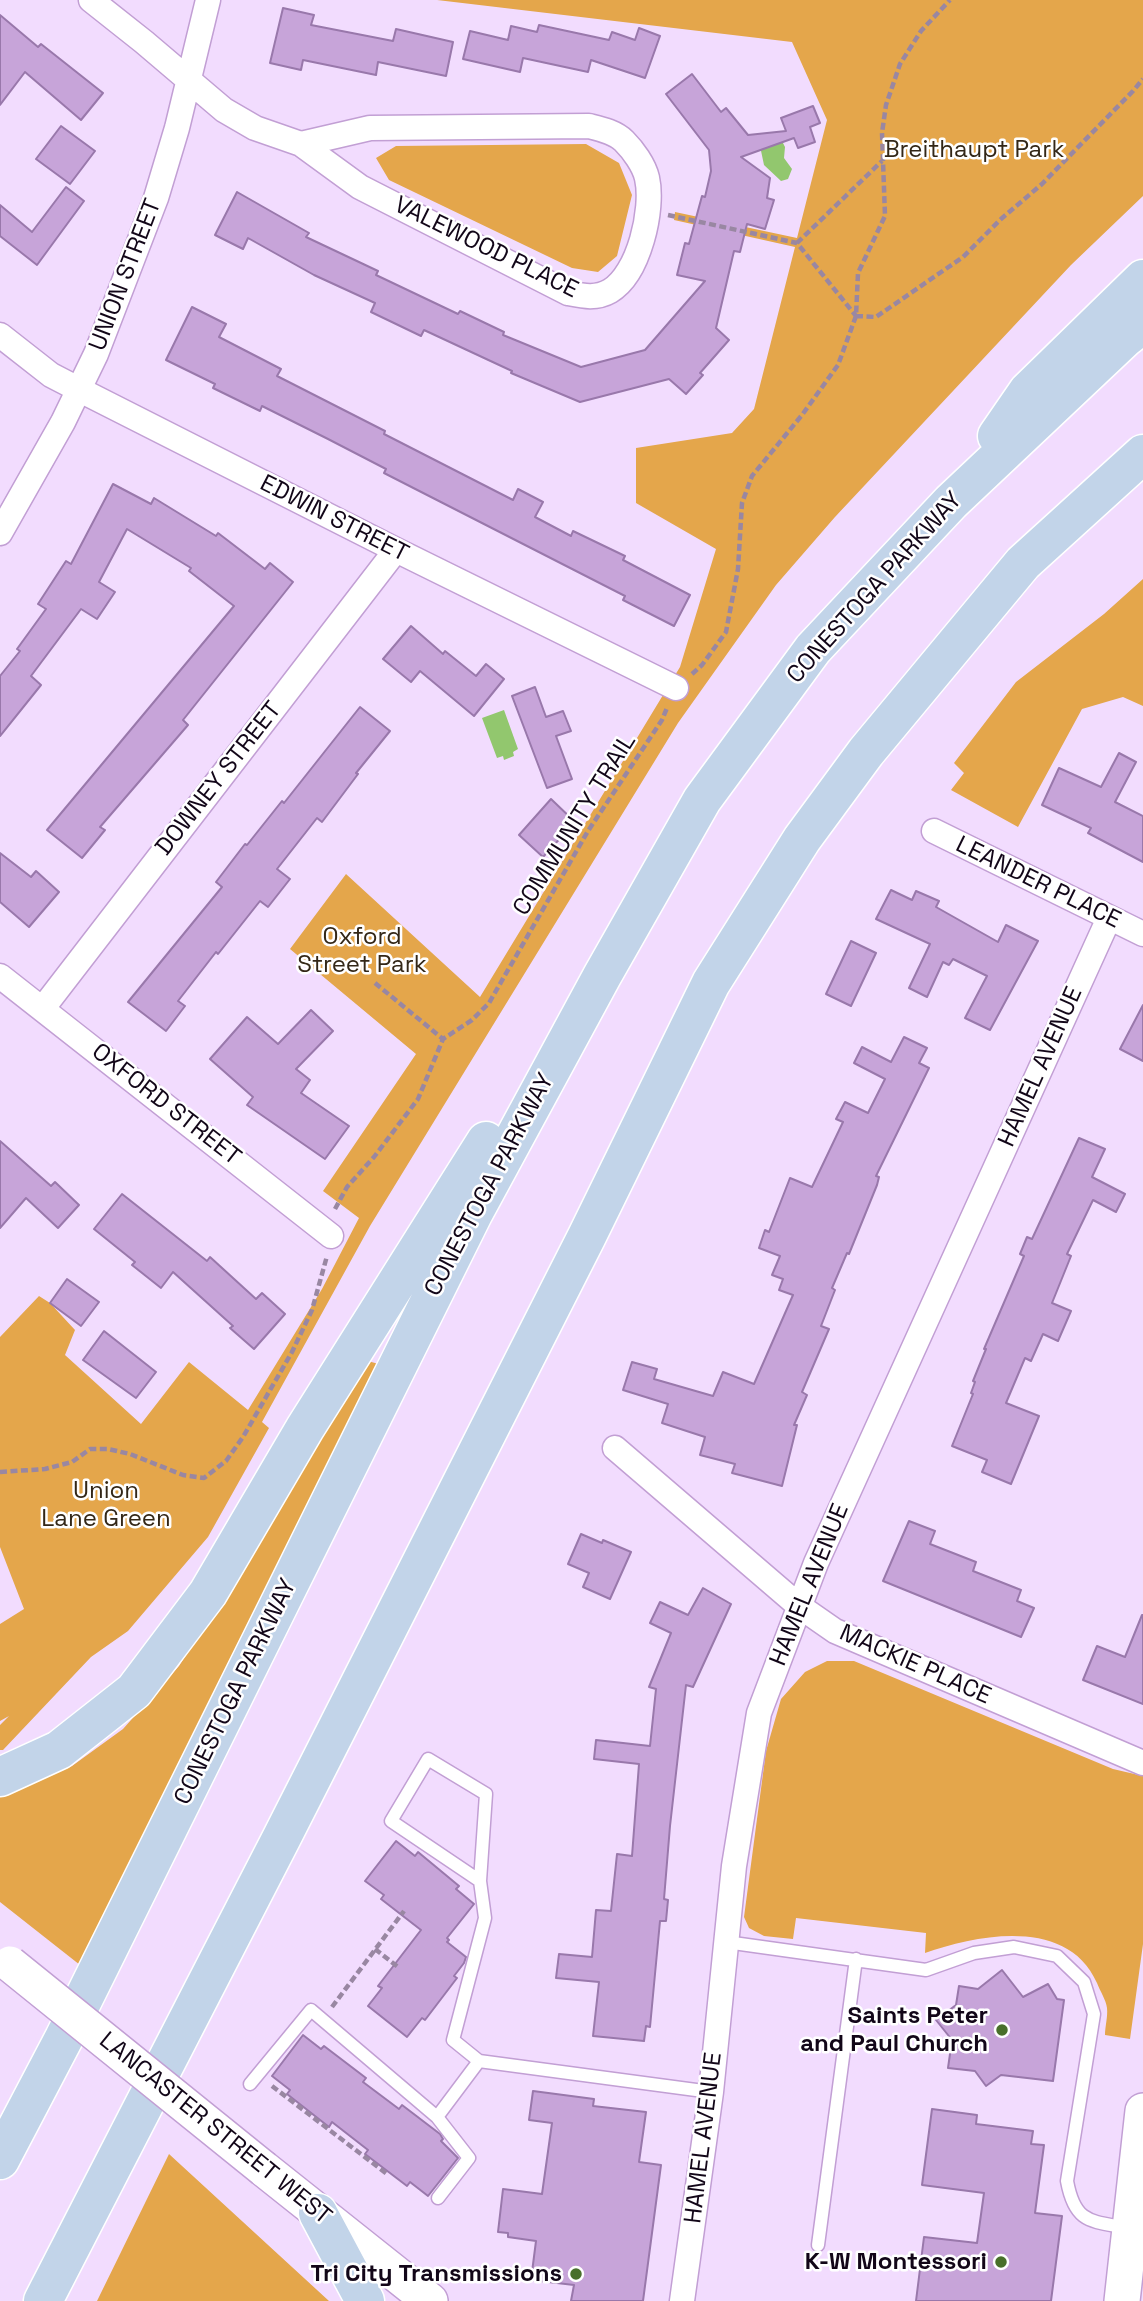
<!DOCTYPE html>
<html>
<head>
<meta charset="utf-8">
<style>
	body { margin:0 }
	canvas { display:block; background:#f2dcfe }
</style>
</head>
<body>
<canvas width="1143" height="2301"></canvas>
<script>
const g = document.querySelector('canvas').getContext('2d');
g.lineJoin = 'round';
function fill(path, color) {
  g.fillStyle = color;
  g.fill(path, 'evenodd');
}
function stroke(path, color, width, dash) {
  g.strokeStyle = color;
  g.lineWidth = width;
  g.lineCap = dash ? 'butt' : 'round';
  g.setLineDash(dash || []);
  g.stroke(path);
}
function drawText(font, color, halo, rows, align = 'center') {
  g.font = font + ' "Space Grotesk",sans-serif';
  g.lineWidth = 5;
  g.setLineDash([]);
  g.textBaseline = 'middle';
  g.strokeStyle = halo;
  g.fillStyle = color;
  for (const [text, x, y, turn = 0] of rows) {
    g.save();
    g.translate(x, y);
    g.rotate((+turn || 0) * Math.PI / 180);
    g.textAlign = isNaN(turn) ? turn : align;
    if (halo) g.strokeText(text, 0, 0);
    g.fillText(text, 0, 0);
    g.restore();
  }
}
const green = new Path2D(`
	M437,0h706v196l-72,69 -236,252 -59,68 -98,138 -308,503 -108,196 7,6 -61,109 -80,94 -37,26 -88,93h-3v-25l9,-9 -9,5v-97l24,-15 -24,-62v-210l39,-41 11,7 25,27 -10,25 76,69 48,-62 59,48 74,-121 37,-71 -36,-27 93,-137 -126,-105 56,-75 134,123 200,-330 36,-118 -80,-46v-55l96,-15 22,-24 41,-162 -121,-27 1,-8 122,26 30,-118 -35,-78z
	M586,144l33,19 13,32 -15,61 -19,16 -26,-4 -183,-88 -13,-22 20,-12z
	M1143,579v127l-20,-9 -41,12 -64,118 -67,-37 13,-17 -10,-10 62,-81 88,-68z
	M368,1361l14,4 -302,600 -80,-63v-109l20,-4 52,-23 51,-37 56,-63z
	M827,1661h27l259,108 30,7v168l-13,95 -25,-4c0,-8 3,-19 2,-27 -1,-8 -7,-17 -10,-25 -29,-66 -118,-49 -172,-30l1,-20 -130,-15 -3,21 -29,-3 -15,-8 -5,-11 22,-166 15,-52 24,-27z
	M169,2154l160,147h-232z`);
const water = new Path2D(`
	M782,141l3,6 -1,11 8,11 -4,10 -7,2 -17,-16 -4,-19z
	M504,710l14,39 -5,3 1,4 -10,4 -1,-4 -6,2 -15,-40z`);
const building = new Path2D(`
	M283,8l31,7 -3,10 82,16 3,-12 57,13 -7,34 -68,-14 -2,13 -73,-15 -2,10 -31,-7z
	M0,15l38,32 3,-3 62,49 -22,27 -56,-48 -25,33z
	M539,25l70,15 3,-8 23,8 4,-12 21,8 -15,42 -54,-18 -3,12 -65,-14 -3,14 -57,-13 7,-28 38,9 3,-14 26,6z
	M692,74l29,38 5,-4 22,27 38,-4 -5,-13 32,-12 7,17 -10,4 5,15 -17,6 -4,-10 -53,19 29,21 -3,20 7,2 -9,29 -18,-5 -7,28 -6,-1 -18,77 13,12 -29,33 3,2 -17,19 -17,-15 -89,23 -69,-29 1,-2 -88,-41 -3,6 -50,-24 4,-9 -61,-28 -66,-37 -5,11 -28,-14 22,-43 72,41 -3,4 72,34 -2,4 82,39 2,-3 44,21 -1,3 78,32 64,-17 60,-69 -28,-6 8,-32 4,1 13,-48 3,1 6,-26 -2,-21 -43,-56z
	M61,126l34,25 -25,33 -34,-25z
	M66,187l18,14 -47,64 -37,-29v-31l32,27z
	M192,307l34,17 -7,13 62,32 -4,7 108,55 -1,3 129,66 5,-11 25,13 -8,15 36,19 2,-5 52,25 -2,4 67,35 -16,31 -51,-26 2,-4 -241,-123 2,-4 -58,-30 -66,-33 -2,5 -47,-23 2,-4 -49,-24z
	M113,484l38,20 3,-6 62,38 2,-3 47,36 5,-6 23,19 -110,138 5,5 -88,102 5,3 -23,28 -35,-28 187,-224 -45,-35 2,-3 -64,-39 -28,53 16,10 -18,27 -16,-10 -50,67 10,9 -41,51v-60l20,-25 -3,-2 29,-40 -8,-5 28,-43 5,3z
	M411,626l32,28 2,-3 31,25 10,-12 18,15 -30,37 -54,-45 -9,11 -28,-23z
	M535,687l11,30 17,-6 8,20 -15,5 16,43 -25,9 -35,-92z
	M360,707l30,24 -34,42 2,1 -36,48 -5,-4 -40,51 13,10 -22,28 -8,-6 -42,53 -2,-2 -38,49 7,5 -19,25 -38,-29 94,-115 -6,-5 29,-38 2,1 35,-44 2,2z
	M1119,753l17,9 -21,40 28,14v46l-55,-29 3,-5 -49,-23 17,-37 42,19z
	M551,799l24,23 -32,35 -24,-22z
	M0,853l31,24 5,-6 23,21 -30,35 -29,-25z
	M891,890l21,10 4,-9 23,10 -3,6 62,35 8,-17 32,16 -48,89 -25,-12 22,-42 -34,-17 -4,6 -6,-3 -16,35 -18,-9 21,-44 -54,-25z
	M851,941l25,12 -25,53 -25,-12z
	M1143,1005v56l-23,-12z
	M311,1010l22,21 -37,38 14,11 -9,13 48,33 -24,33 -78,-54 6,-8 -43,-38 37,-42 31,27z
	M904,1037l23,11 -8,15 10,5 -53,108 3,1 -2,8 -28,69 -2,-1 -15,35 3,2 -14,36 8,3 -27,63 5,3 -13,30h3l-15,61 -50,-13 3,-9 -35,-9 5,-18 -43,-14 6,-19 -45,-14 9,-28 25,7 -3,10 59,17 10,-24 31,12 39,-89 -14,-5 4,-11 -11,-4 8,-19 -21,-8 6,-18 4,2 21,-54 22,9 31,-65 -7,-3 9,-17 23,11 17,-34 -31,-16 8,-16 29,15z
	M1079,1138l26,11 -13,28 33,17 -9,18 -23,-12 -26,54 4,2 -19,47 19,8 -13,30 -15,-7 -12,27 -6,-3 -19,45 33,13 -28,68 -29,-12 5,-12 -35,-14 21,-52 -2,-1 4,-11 -2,-1 13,-32h-2l40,-93 -4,-2 7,-17 5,2z
	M0,1141l51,45 4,-4 24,23 -21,23 -32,-30 -26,30z
	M122,1194l85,67 3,-4 46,42 6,-6 23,21 -31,35 -24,-21 3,-2 -60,-54 -12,16 -29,-23 3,-3 -41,-33z
	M67,1279l32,23 -18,24 -31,-23z
	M104,1331l52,41 -20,26 -53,-38z
	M909,1521l26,10 -5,13 46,18 -3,9 48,19 -4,11 17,7 -13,29 -138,-56z
	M581,1534l21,9 1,-3 28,12 -21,47 -27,-12 6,-14 -21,-9z
	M703,1588l28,16 -38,83 -7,-2 -16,141 -6,73 4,1 -2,21h-6l-10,106 -4,-1 -2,15 -51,-5 6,-54 -43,-4 3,-24 33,3 4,-47 15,1 6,-57 15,2 7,-92 -45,-5 2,-19 54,6 6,-57 -7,-2 22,-54 -21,-10 10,-21 28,13z
	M1142,1615h1v89l-60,-24 14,-34 28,11z
	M396,1841l19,15 3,-4 41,34 -3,3 18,15 -27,34 2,2 -2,2 19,15 -2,6 -10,13 3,2 -32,42 -3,-2 -15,19 -39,-31 14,-18 -4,-2 43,-56 -40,-31 3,-4 -19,-14z
	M1002,1970l21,27 25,-13 9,15 7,1 -11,81 -52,-6 -15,11 -11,-15 -27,-3 4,-28 -16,-20 20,-15 3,-19 19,3z
	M303,2035l18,14 3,-3 42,32 -3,4 36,27 3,-4 38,29 3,5 -2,2 17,17 -30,38 -18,-14 -3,4 -42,-32 3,-4 -36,-28 -3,5 -42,-33 3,-4 -18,-14z
	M533,2091l61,8 -1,7 53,6 -7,50 22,3 -18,136h-72l3,-16 -43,-5 5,-39 -28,-4v-4l-10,-1 5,-43 39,5 10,-71 -23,-3z
	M932,2109l45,6 -1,9 57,7 -2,13 13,1 -9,68 27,3 -11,85h-135l8,-64 53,6 7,-50 -62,-8z`);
const path = new Path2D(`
	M668,215l129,28 59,73
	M797,243l85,-82
	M856,316l20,1 87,-60 38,-38 41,-35 91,-93 10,-12
	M692,674l10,-9 24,-33 12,-63 4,-66 10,-27 50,-61 36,-50 18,-49 2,-43 27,-57 -3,-83 4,-28 14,-41 21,-33 29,-31
	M375,983l68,56
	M335,1209l12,-22 27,-30 44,-58 25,-60 29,-19 17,-17 99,-172 74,-111 5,-12
	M0,1472l45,-3 27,-7 18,-13h18l22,5 53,21 21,3 22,-17 17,-24 49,-85 20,-42 15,-54
	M375,1949l23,18
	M332,2007l72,-96
	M272,2086l115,88`);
const lane = new Path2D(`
	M480,1881l-89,-60 37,-62 58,35 -6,87 5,37 -32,122 26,21 232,31
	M726,1942l200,28 48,-17 40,-6 43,9 27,26 10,32 -27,167c8,43 24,40 61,47
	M250,2084l61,-74 126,107 32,41 -31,40
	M437,2117l42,-56
	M818,2245l38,-286`);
const street = new Path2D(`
	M91,0l53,42 80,68 31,18 46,16 59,43 208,106c15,3 28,6 42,-2 29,-17 44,-82 37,-113 -3,-13 -14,-28 -23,-37 -9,-9 -23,-12 -35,-15l-219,2 -69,16
	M0,335l51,40 29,15 316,160 280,138
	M0,533l63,-111 33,-68 60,-156 21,-70 31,-128
	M934,831l209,103
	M0,976l331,260
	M43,1008l353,-458
	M615,1448l184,158 36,25 308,132
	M682,2301l29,-209 23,-226 25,-153 57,-150 293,-645`);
const secondary = new Path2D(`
	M264,2169l166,132
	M1122,2301l21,-190`);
const highway = new Path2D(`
	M997,436l31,-45 115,-112
	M0,1777l59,-27 75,-59 74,-98 97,-165 181,-287
	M0,2160l64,-122 409,-824 129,-238 100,-176 111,-151 138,-147 174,-164 18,-14
	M318,2213l47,88
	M43,2301l239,-464 305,-601 124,-253 91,-144 64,-87 157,-189 120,-109`);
const secondaryBridge = new Path2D(`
	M10,1964l254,205`);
const markers = [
	[1002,2030,7,"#486f2a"],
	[1001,2262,7,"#486f2a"],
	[576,2274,7,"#486f2a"]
];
const parkNames = [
	["Breithaupt Park",974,150],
	["Oxford",362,937],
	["Street Park",362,965],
	["Union",106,1491],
	["Lane Green",106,1519]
];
const streetNames = [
	["VALEWOOD PLACE",486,248,26],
	["UNION STREET",126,275,-69],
	["EDWIN STREET",334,519,27],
	["CONESTOGA PARKWAY",875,588,-48],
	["DOWNEY STREET",219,779,-52],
	["COMMUNITY TRAIL",575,825,-58],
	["LEANDER PLACE",1038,883,26],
	["HAMEL AVENUE",1041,1067,-66],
	["OXFORD STREET",166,1105,38],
	["CONESTOGA PARKWAY",490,1185,-62],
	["HAMEL AVENUE",810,1585,-68],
	["MACKIE PLACE",915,1665,24],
	["CONESTOGA PARKWAY",236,1692,-64],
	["LANCASTER STREET WEST",215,2129,39],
	["HAMEL AVENUE",704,2138,-83]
];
const poiNames = [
	["Saints Peter",988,2016],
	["and Paul Church",988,2044],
	["K-W Montessori",987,2262],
	["Tri City Transmissions",562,2274]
];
fill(green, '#e4a64b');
fill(water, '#92c76e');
fill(building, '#c7a4d9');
stroke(building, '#9978ab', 2);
stroke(lane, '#c29fd4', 15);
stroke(street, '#c29fd4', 27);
stroke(secondary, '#c29fd4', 38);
stroke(highway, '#fff', 41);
stroke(path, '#9987a2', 4.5, [7, 3.5]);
stroke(lane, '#fff', 12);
stroke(street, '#fff', 24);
stroke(secondary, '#fff', 35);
stroke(highway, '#c2d4e9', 38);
stroke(secondaryBridge, '#c29fd4', 38, []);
stroke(secondaryBridge, '#fff', 35);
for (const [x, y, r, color] of markers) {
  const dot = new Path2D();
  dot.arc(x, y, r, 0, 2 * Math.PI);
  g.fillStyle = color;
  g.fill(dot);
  stroke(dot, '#fff', 2.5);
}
drawText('24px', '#332717', '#fff', parkNames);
drawText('24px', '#120618', '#fff', streetNames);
drawText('bold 24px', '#120618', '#fff', poiNames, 'right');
</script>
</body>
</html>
